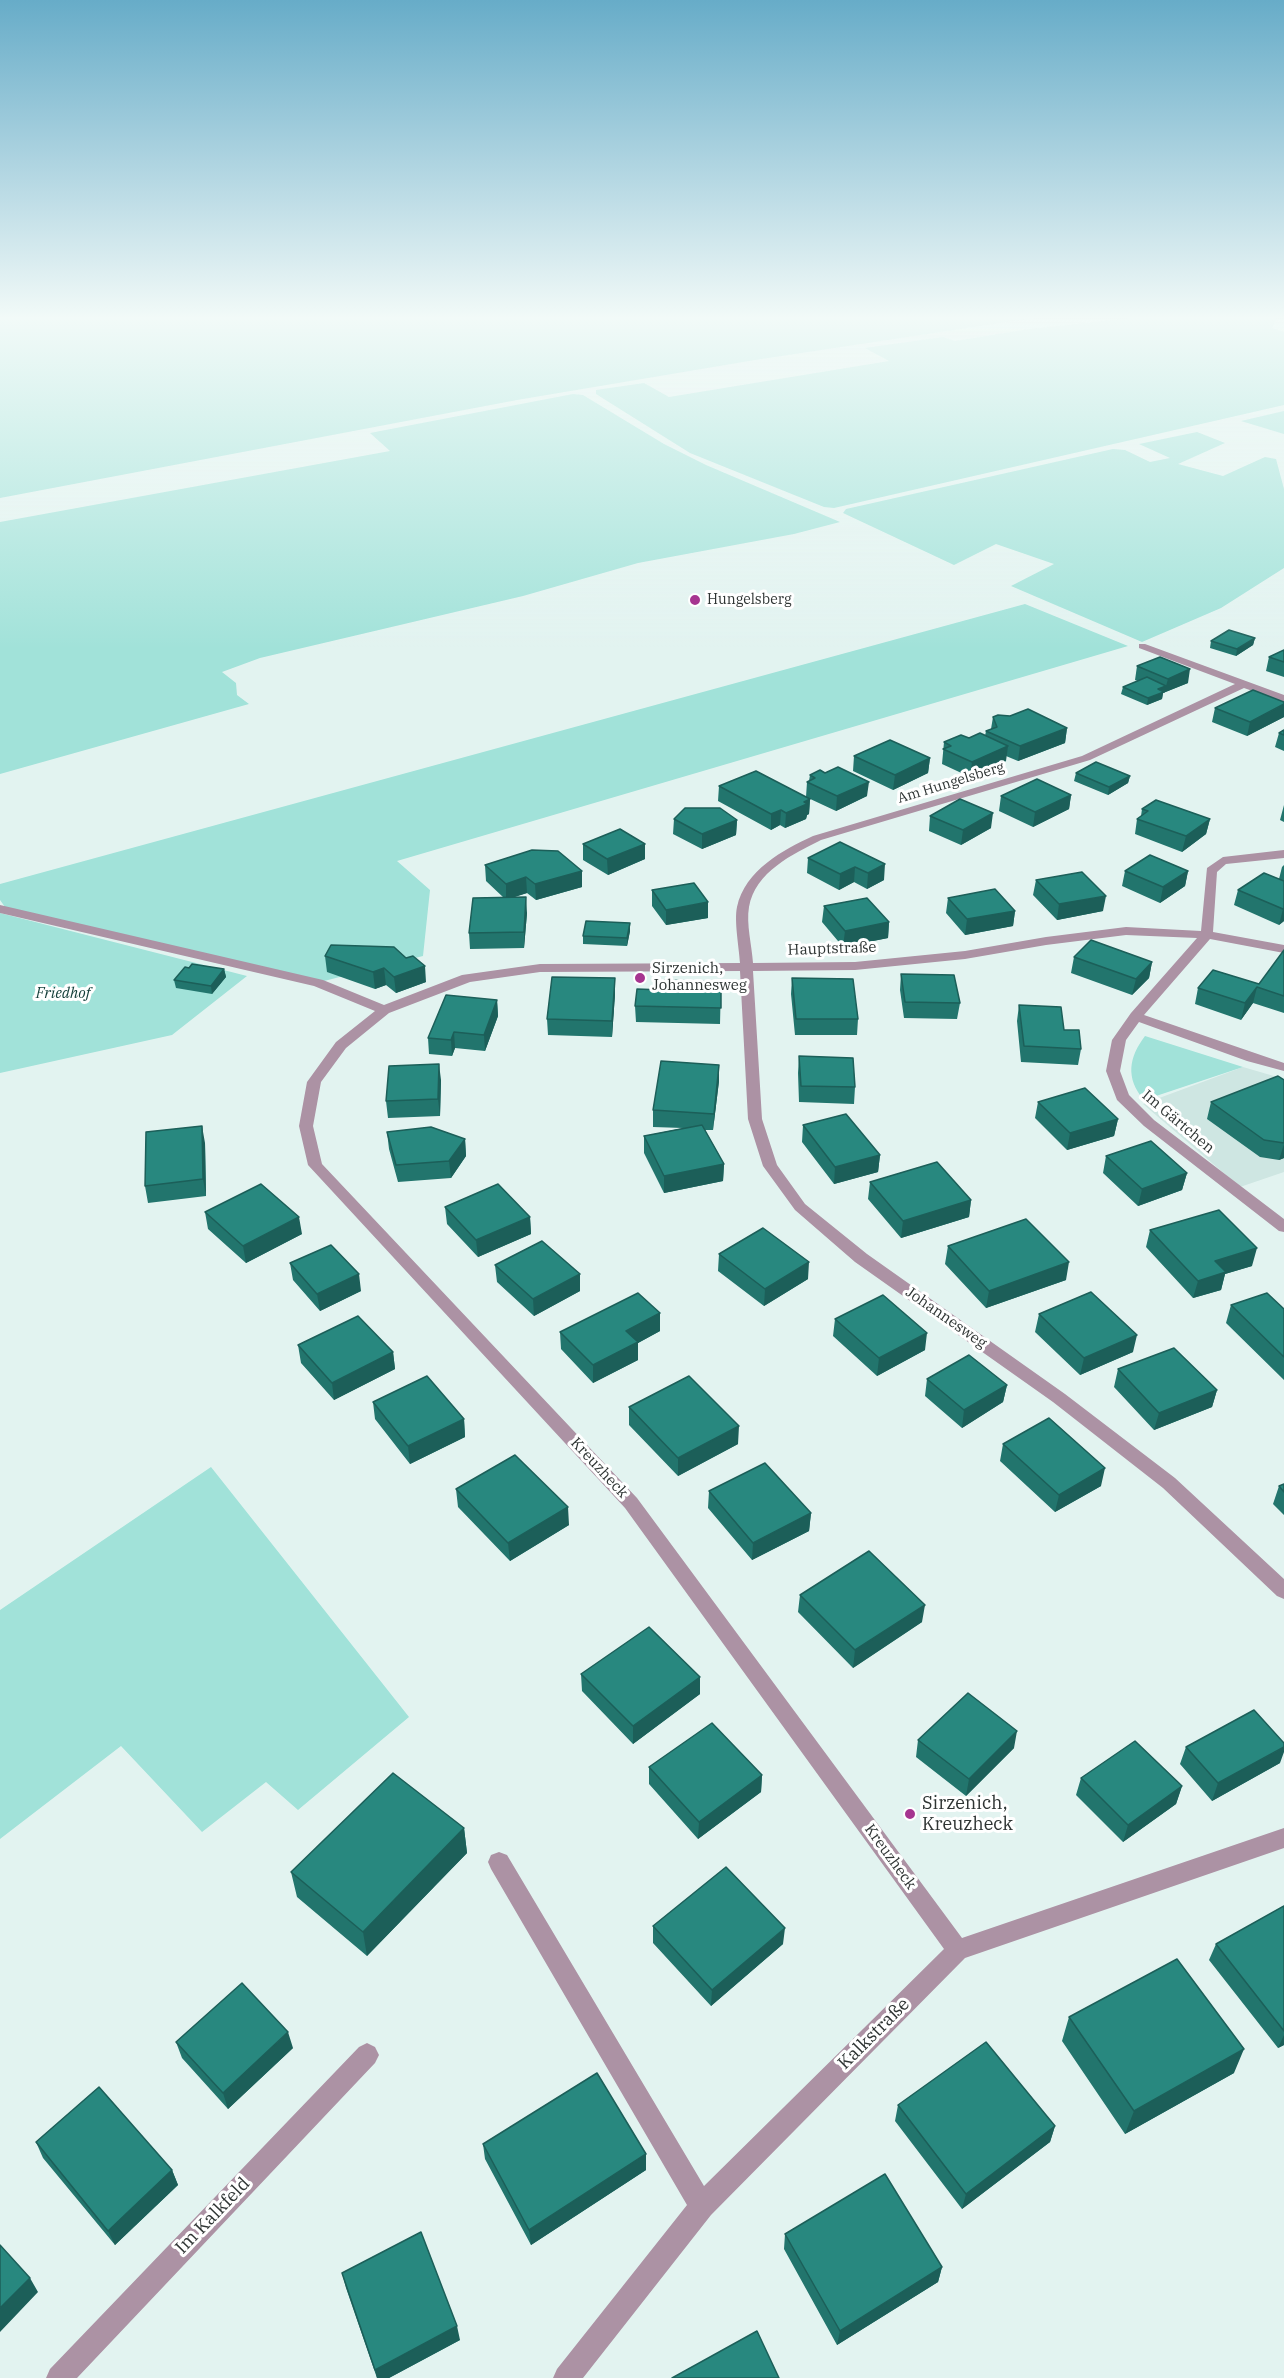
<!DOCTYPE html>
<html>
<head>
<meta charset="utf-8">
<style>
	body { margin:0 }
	canvas { display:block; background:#e2f3f0 }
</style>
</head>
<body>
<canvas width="1284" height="2378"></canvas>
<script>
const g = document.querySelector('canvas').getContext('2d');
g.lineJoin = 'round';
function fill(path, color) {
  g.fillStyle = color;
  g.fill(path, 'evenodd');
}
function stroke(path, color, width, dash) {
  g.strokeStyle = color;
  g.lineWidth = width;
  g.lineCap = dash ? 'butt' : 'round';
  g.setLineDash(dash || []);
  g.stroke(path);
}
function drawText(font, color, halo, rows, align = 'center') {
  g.font = font + ' "IBM Plex Serif",serif';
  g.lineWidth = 6;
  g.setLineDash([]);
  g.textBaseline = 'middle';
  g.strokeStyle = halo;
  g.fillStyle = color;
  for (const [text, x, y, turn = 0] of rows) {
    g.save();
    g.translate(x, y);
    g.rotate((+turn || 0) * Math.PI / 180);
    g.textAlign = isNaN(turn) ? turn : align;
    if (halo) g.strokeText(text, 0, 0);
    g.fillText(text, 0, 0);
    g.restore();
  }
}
const built = new Path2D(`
	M1243,1067l41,12v93l-44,15 -97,-83z`);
const green = new Path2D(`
	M0,316h1067l-47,4 -265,40 -238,40 -517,98z
	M1149,316l128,1 -5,11 12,4v73l-450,103 -10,-1 -134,-54 -94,-59v-4l48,-7 25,14 220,-36 -24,-13 78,-11 12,4 74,-12z
	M573,394l10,1 81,49 42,21 134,57 -46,12 -156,29 -115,33 -263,62 -38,14 14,11 1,12 12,9 -249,70v-252l390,-71 -20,-18z
	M1284,411v23l-43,-13z
	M1197,432l28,11 -47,21 45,12 42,-19 11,2 8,30v79l-63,40 -79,34 -131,-56 43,-22 -58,-20 -42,21 -111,-52 3,-4 267,-60 12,1 25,12 20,-4 -31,-14z
	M1025,604l103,42 -731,215 33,29 -7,66 -99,25 -319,-74 -5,-7v-16z
	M0,913l247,63 -75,59 -172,38z
	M1145,1036l98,31 -99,33c-19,-22 -15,-43 1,-64z
	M211,1467l198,250 -111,93 -32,-28 -64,50 -81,-86 -121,93v-229z`);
const minor = new Path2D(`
	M1139,644h6l139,51v7l-40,-14 -154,72 -269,80c-28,14 -66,32 -72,67 -3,17 3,39 4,56l102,-1 110,-11 81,-14 80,-10 75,4 6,-63 16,-11 61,-7v8l-58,6 -9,8 -4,60 71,13v8l-74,-14 -66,76 140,48v8l-37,-10 -108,-39 -13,18 -6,31 9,24 25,25 130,99v13l-5,-1 -135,-105 -27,-26 -11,-29 6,-31 19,-27 66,-75 -71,-3 -80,10 -81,14 -110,11 -102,1 9,148 15,46 28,39 62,50 198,140 110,84 109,101v20l-7,-3 -114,-108 -110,-86 -198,-140 -60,-52 -32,-44 -15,-47 -8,-148 -200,1 -70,10 -81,31 -43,35 -25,34 -8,44 9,38 315,334 325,440 322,-110v20l-319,110 -254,257 -128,163h-30l4,-9 130,-164 -196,-336 -3,-7 3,-7 8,-3 8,3 197,331 240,-237 -319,-441 -317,-343 -9,-39 8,-44 29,-40 39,-31 -61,-25 -314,-73v-8l323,75 61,25 78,-30 78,-11 200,-1c-1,-16 -6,-42 -3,-56 8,-37 46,-57 76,-71l269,-80 153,-72 -96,-36z
	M367,2043l8,4 4,8 -4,8 -298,315h-31l4,-9 309,-322z`);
const wall = new Path2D(`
	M1255,638l-2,7 -17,11 -26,-8 1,-7z
	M1284,650v27l-18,-6 3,-14z
	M1137,666l51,17 -25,10 -1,6 -15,6 -26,-11 2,-7 15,-6 -3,-1z
	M1215,708l69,9 -37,19 -35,-14z
	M1010,716l57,12 -2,15 -47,18 -12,-5v5l-36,16 -28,-13 2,-22 41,-6 1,-5 5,-2 2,-12z
	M1284,730v21l-9,-4 4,-14z
	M854,756l76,2 -2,15 -35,17 -40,-19z
	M1076,773l54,3 -2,7 -20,12 -34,-14z
	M810,775l57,21 -31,15 -30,-14 1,-15 2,-1z
	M719,786l91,13 -1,15 -2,1 -1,4 -21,9 -5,-3 -9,5 -53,-29z
	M1071,795l-2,14 -36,18 -34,-16 2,-15z
	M1284,805v17l-4,-2z
	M1142,809l68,10 -4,15 -24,18 -47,-18 2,-15 4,-3z
	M930,816l61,12 -30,17 -32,-14z
	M674,819l63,1 -1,15 -34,14 -29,-15z
	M840,842l44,38 -17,9 -13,-7 -15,8 -32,-17 1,-15z
	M583,844l62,15 -37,16 -25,-15z
	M485,865l97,6v16l-46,13 -9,-7 -14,4 14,16 -3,35 -54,1 -1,-16 35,-35 -18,-17z
	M1284,865v56l-5,4 -45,-20 4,-15 41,-11 3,-12z
	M1125,871h63l-3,15 -25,17 -38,-17z
	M1036,880l67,31 -46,9 -24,-25z
	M652,890l56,28 -42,7 -14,-19z
	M948,898l67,13 -2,15 -48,9 -19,-22z
	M824,906l65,16 -1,16 -45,9 -21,-25z
	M630,931l-3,15 -44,-2v-8z
	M331,945l95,37 -30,11 -10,-8 -11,4 -48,-17 -2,-16z
	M1284,950v63l-31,-10 -12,17 -46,-16 3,-16 61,-4z
	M1074,957l78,5 -3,16 -17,17 -61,-22z
	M189,968l35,1 2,8 -14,17 -36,-6 -2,-8z
	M901,974l59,29 -3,16 -53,-1 -4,-28z
	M615,978v16l-3,43 -64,-2 -1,-16z
	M792,978l66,41 -1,16h-62l-4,-41z
	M721,982l-1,42 -84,-2 -1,-16 28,-16z
	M497,1000l1,16 -13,35 -30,-3 -3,8 -23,-2 -1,-16z
	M1019,1005l62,44 -3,16 -57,-3 -4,-41z
	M799,1056l56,31 -1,17 -55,-2 -1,-29z
	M441,1080l-1,36 -52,2 -2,-17z
	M1284,1080v78l-5,2 -19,-3 -53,-38 4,-17z
	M719,1081l-6,49h-8l19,34 -1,17 -59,12 -20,-40v-17l39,-8 -30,-1v-17z
	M1038,1102l80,17 -4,17 -47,14 -32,-32z
	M803,1125l77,30 -2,17 -44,12 -32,-42z
	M387,1132l78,7 1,17 -15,22 -53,4 -9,-33z
	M205,1143l1,53 -58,7 -3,-17z
	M1106,1156l81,17 -5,17 -44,16 -35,-33z
	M870,1182l101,18 -2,17 -68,21 -33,-39z
	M445,1207l85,10 1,17 -53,23 -31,-33z
	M205,1212l97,22 -56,29 -38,-34z
	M1150,1230l102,36 -27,8 -4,16 -28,8 -47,-51z
	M948,1246l118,34 -80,28 -41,-44z
	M719,1254l89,25 -44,27 -46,-35z
	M290,1263l71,28 -41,20 -27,-31z
	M495,1265l85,26 -46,25 -37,-34z
	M1231,1305l53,4v71l-58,-57z
	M660,1313v18l-22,12v17l-45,23 -32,-34 -1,-17z
	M1039,1314l94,38 -53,23 -45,-43z
	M835,1319l90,31 -48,26 -44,-40z
	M298,1345l95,7 2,17 -61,31 -33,-37z
	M1118,1369l99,21 -5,17 -58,23 -40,-43z
	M927,1379l80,6 -4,17 -41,26 -37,-32z
	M373,1402l91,17 1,18 -55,27 -35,-45z
	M629,1407l109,37 -60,32 -49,-51z
	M1003,1444l98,42 -46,26 -55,-51z
	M1284,1484v31l-11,-11 6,-18z
	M456,1489l113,36 -59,36 -52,-54z
	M709,1491l102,22 -2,18 -57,29 -44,-52z
	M800,1595l122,27 -69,46 -55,-56z
	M581,1674l119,3v17l-67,50 -51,-53z
	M918,1740l96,8 -48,48 -50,-39z
	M1186,1747l94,16 -68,38 -32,-37z
	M649,1767l113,8 -1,17 -63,47 -49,-55z
	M1081,1778l101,8 -6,18 -53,38 -47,-47z
	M464,1828l3,25 -100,103 -70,-59 -6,-25z
	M1284,1906v139l-6,3 -69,-88 7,-16z
	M653,1926l130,18 -72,62 -58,-63z
	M1069,2017l165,56 -109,61 -63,-93z
	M176,2042l117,6 -65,61 -46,-51z
	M898,2105l157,21 -5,16 -88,67 -67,-88z
	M36,2142l136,28 6,15 -63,60 -72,-87z
	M483,2144l163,10v16l-115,75 -46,-86z
	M785,2234l157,33 -4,15 -101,63 -53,-96z
	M342,2273l118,67 -71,38h-12l-31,-90z`);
const shadedWall = new Path2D(`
	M1255,638l-2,7 -17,11 1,-7z
	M1190,669l-2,14 -25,10 -1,6 -15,6 1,-7 10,-9 8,-3 2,-7z
	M1284,704v13l-37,19 3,-14z
	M1067,728l-2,15 -47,18 2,-15z
	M1008,746l-2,15 -36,16 2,-15z
	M930,758l-2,15 -35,17 2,-15z
	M1130,776l-2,7 -20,12 1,-8z
	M869,782l-2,14 -31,15 1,-15z
	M1071,795l-2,14 -36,18 2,-15z
	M810,799l-1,15 -2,1 -1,4 -21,9 1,-15 18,-11z
	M781,810l-1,15 -9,5v-16z
	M993,813l-2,15 -30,17 2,-15z
	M1210,819l-4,15 -24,18 4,-16z
	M737,820l-1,15 -34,14v-15z
	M645,844v15l-37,16 -1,-16z
	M885,864l-1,16 -17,9 1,-16z
	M855,867l-1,15 -15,8 1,-16z
	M582,871v16l-46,13 -1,-16z
	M1188,871l-3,15 -25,17 3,-16z
	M526,877l1,16 -21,7v-16z
	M1106,896l-3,15 -46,9 2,-16z
	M526,897l1,16 -3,35v-16z
	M708,902v16l-42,7v-15z
	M1284,908v13l-5,4 4,-16z
	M1015,911l-2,15 -48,9 2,-16z
	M889,922l-1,16 -45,9 2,-16z
	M630,923v8l-3,15v-8z
	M1152,962l-3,16 -17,17 4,-16z
	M425,966l1,16 -30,11 -2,-16z
	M384,968l2,17 -11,4 -2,-17z
	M224,969l2,8 -14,17 -1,-8z
	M615,978v16l-3,43v-16z
	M1257,987l-4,16 -12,17 4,-17z
	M497,1000l1,16 -13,35 -1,-16z
	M454,1032l1,16 -3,8 -1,-16z
	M439,1064l2,16 -1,36 -2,-17z
	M719,1065v16l-6,49 1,-16z
	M1118,1119l-4,17 -47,14 3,-17z
	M202,1126l3,17 1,53 -3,-17z
	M465,1139l1,17 -15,22 -2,-17z
	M1284,1144v14l-5,2z
	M880,1155l-2,17 -44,12 1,-17z
	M724,1164l-1,17 -59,12v-17z
	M1187,1173l-5,17 -44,16 4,-17z
	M971,1200l-2,17 -68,21 2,-17z
	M299,1217l3,17 -56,29 -3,-17z
	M530,1217l1,17 -53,23 -2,-17z
	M1257,1248l-5,18 -27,8 -4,16 -28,8 5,-17 17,-20z
	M809,1262l-1,17 -44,27 1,-17z
	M1069,1262l-3,18 -80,28 3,-17z
	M359,1274l2,17 -41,20 -3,-17z
	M580,1274v17l-46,25 -1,-17z
	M660,1313v18l-22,12v17l-45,23v-18l33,-34z
	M927,1333l-2,17 -48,26 2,-18z
	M1137,1335l-4,17 -53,23 4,-17z
	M393,1352l2,17 -61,31 -2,-17z
	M1007,1385l-4,17 -41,26 2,-18z
	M1217,1390l-5,17 -58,23 5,-17z
	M464,1419l1,18 -55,27 -2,-18z
	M739,1426l-1,18 -60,32v-18z
	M1105,1468l-4,18 -46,26 4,-17z
	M568,1507l1,18 -59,36 -2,-18z
	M811,1513l-2,18 -57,29 1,-17z
	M925,1605l-3,17 -69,46 2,-18z
	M700,1677v17l-67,50v-18z
	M1017,1731l-3,17 -48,48 3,-17z
	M1284,1747v5l-4,11 -68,38 6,-18z
	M762,1775l-1,17 -63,47 1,-17z
	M1182,1786l-6,18 -53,38 5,-17z
	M464,1828l3,25 -100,103 -4,-24z
	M785,1928l-2,16 -72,62 1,-16z
	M288,2032l5,16 -65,61 -5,-16z
	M1284,2035v10l-6,3z
	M1244,2049l-10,24 -109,61 9,-23z
	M1055,2126l-5,16 -88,67 4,-15z
	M646,2154v16l-115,75 -2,-15z
	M172,2170l6,15 -63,60 -7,-14z
	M942,2267l-4,15 -101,63 3,-14z
	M30,2278l8,14 -38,40v-24z
	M457,2326l3,14 -71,38h-12l-2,-8z`);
const building = new Path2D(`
	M1229,630l26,8 -18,11 -26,-8z
	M1284,650v12l-15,-5z
	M1160,657l30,12 -22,10 -31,-13z
	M1147,677l19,9 -8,3 6,3 -16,6 -25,-11z
	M1253,690l31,12v2l-34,18 -35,-14z
	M1028,709l39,19 -47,18 -34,-15 11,-4 -4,-10 5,-2 12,1z
	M1284,730v5l-5,-2z
	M980,733l28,13 -36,16 -29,-13 8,-3 -7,-4 17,-7 8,3z
	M890,740l40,18 -35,17 -41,-19z
	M1096,762l34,14 -21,11 -33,-14z
	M838,767l31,15 -32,14 -30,-14 8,-4 -5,-3 10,-5 5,3z
	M756,771l54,28 -6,3 3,2 -21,9 -5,-3 -10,4 -52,-28z
	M1037,779l34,16 -36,17 -34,-16z
	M960,799l33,14 -30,17 -33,-14z
	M1156,800l54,19 -24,17 -49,-17 11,-8 -6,-2z
	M685,808h35l17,12 -35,14 -28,-15z
	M620,829l25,15 -38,15 -24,-15z
	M840,842l45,22 -17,9 -13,-6 -15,7 -32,-16z
	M532,850l26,1 24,20 -47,13 -9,-7 -20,7 -21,-19z
	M1150,855l38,16 -25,16 -38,-16z
	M1082,872l24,24 -47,8 -23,-24z
	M1264,873l20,8v27l-1,1 -45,-19z
	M694,883l14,19 -42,8 -14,-20z
	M995,889l20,22 -48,8 -19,-21z
	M526,897l-2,35 -55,1 4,-35z
	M867,898l22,24 -44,9 -21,-25z
	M586,921l44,2 -3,15 -44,-2z
	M1091,940l61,22 -16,17 -62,-22z
	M331,945l63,2 12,11 7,-2 12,10 -31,11 -10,-9 -11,4 -48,-16z
	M1284,950v46l-27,-9 -12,16 -47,-15 15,-18 46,14z
	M192,964l32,5 -13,17 -37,-6 11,-13 4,1z
	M901,974l53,1 6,28 -55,-1z
	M552,977l63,1 -3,43 -65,-2z
	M792,978l61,1 5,40h-62z
	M664,980l57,2v26l-86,-2 2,-17 26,1z
	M446,995l51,5 -13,35 -30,-3 -3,8 -23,-2z
	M1019,1005l42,2 3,23h15l2,19 -57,-3z
	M799,1056l54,2 2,29 -54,-1z
	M661,1061l58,4 -5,49 -61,-4z
	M439,1064l-1,35 -52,2 3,-35z
	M1278,1076l6,4v63l-20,-3 -53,-38z
	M1085,1088l33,31 -48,14 -32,-31z
	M846,1114l34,41 -45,12 -32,-42z
	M702,1125l22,39 -60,12 -20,-40z
	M202,1126l1,53 -58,7 1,-54z
	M431,1127l34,12 -16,22 -53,4 -9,-33z
	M1151,1141l36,32 -45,16 -36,-33z
	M937,1162l34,38 -68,21 -33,-39z
	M261,1184l38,33 -56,29 -38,-34z
	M498,1184l32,33 -54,23 -31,-33z
	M1219,1210l38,38 -42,13 11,11 -28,9 -48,-51z
	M1026,1219l43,43 -80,29 -41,-45z
	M763,1228l46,34 -44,27 -46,-35z
	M542,1241l38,33 -47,25 -38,-34z
	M331,1245l28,29 -42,20 -27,-31z
	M1091,1292l46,43 -53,23 -45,-44z
	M638,1293l22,20 -34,18 12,11 -45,23 -33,-33z
	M1267,1293l17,16v48l-53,-52z
	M883,1295l44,38 -48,25 -44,-39z
	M358,1316l35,36 -61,31 -34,-38z
	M1174,1348l43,42 -58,23 -41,-44z
	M969,1355l38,30 -43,25 -37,-31z
	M427,1376l37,43 -56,27 -35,-44z
	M689,1376l50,50 -61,32 -49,-51z
	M1049,1418l56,50 -46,27 -56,-51z
	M515,1455l53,52 -60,36 -52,-54z
	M765,1463l46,50 -58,30 -44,-52z
	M1284,1484v8l-5,-6z
	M869,1551l56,54 -70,45 -55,-55z
	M649,1627l51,50 -67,49 -52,-52z
	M968,1693l49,38 -48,48 -51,-39z
	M1254,1710l30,33v4l-66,36 -32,-36z
	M712,1723l50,52 -63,47 -50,-55z
	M1135,1741l47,45 -54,39 -47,-47z
	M393,1773l71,55 -101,104 -72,-60z
	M726,1867l59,61 -73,62 -59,-64z
	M1284,1906v125l-68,-87z
	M1177,1959l67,90 -110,62 -65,-94z
	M242,1983l46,49 -65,61 -47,-51z
	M986,2042l69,84 -89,68 -68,-89z
	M597,2073l49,81 -117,76 -46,-86z
	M99,2087l73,83 -64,61 -72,-89z
	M885,2174l57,93 -102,64 -55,-97z
	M421,2232l36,94 -82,44 -33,-97z
	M0,2245l30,33 -30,30z
	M757,2331l22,47h-107z`);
const markers = [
	[695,600,6,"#a63590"],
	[640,978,6,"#a63590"],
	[910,1814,6,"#a63590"]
];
const farPoinames = [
	["Hungelsberg",707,600]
];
const farStreetnames = [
	["Am Hungelsberg",951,783,-17]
];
const streetNames = [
	["Hauptstraße",832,949,-2],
	["Im Gärtchen",1178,1122,40],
	["Johannesweg",946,1318,35],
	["Kreuzheck",599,1468,47],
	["Kreuzheck",890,1857,54]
];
const poiNames = [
	["Sirzenich,",652,969],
	["Johannesweg",652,986]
];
const parkNames = [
	["Friedhof",63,994]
];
const nearPoinames = [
	["Sirzenich,",922,1804],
	["Kreuzheck",922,1825]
];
const nearStreetnames = [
	["Kalkstraße",874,2034,-45],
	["Im Kalkfeld",213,2216,-46]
];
fill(built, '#cee6e2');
fill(green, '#a1e2d9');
fill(minor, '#ac92a4');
fill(wall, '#22756d');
fill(shadedWall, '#1c5f59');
fill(building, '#28887f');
stroke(building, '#1c5f59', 1.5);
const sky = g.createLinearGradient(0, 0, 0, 649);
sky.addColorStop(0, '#67acc8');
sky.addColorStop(0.49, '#f2faf8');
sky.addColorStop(1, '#f2faf800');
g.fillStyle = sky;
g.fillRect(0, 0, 1284, 649);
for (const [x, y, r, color] of markers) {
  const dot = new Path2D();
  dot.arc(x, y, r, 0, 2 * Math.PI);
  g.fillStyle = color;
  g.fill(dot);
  stroke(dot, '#fff', 2);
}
drawText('14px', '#2e3433', '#fff', farPoinames, 'left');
drawText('14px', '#2e3433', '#fff', farStreetnames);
drawText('15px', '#2e3433', '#fff', streetNames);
drawText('15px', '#2e3433', '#fff', poiNames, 'left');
drawText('italic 15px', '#133e39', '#fff', parkNames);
drawText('18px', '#2e3433', '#fff', nearPoinames, 'left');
drawText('18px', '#2e3433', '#fff', nearStreetnames);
</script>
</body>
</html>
